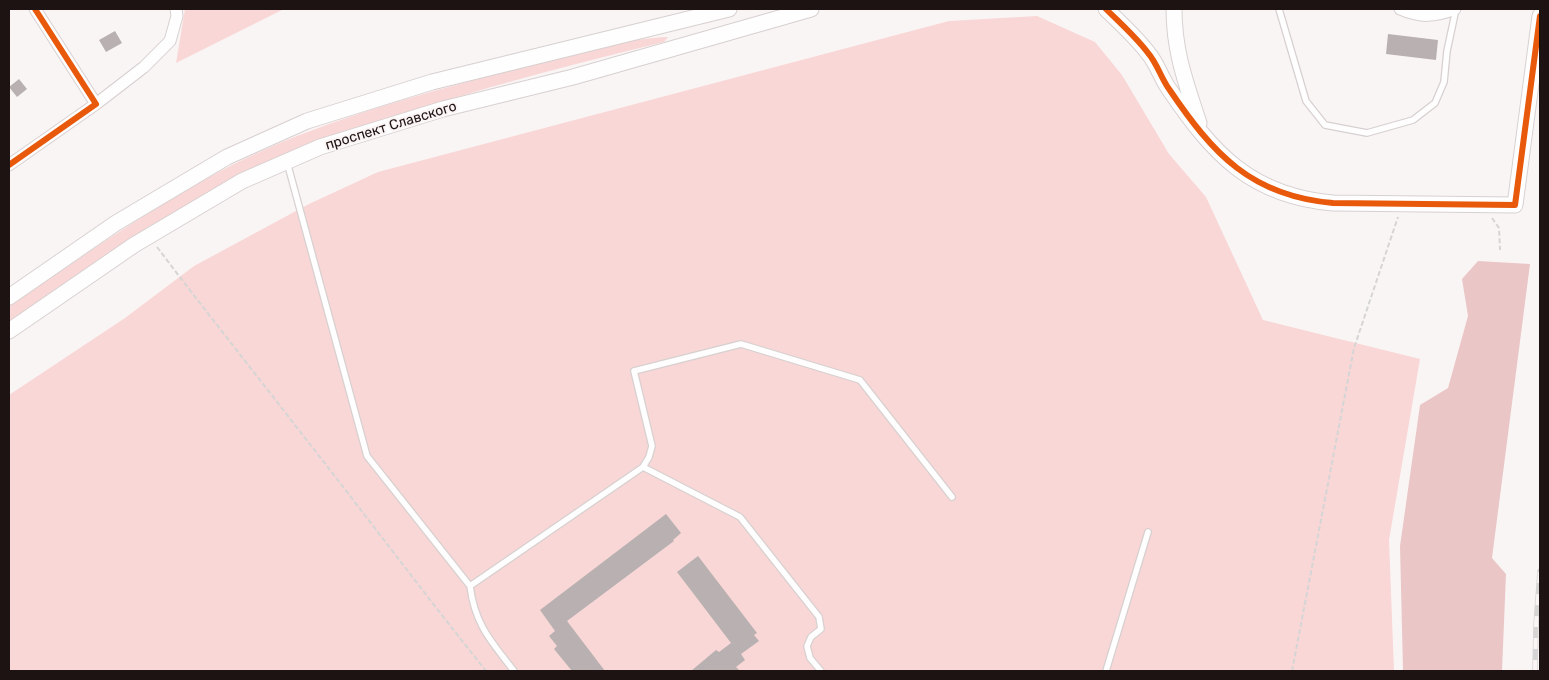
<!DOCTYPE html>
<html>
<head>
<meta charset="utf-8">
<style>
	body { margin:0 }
	#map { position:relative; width:1549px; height:680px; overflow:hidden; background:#faf5f5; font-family:Rubik,sans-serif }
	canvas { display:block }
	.frame { position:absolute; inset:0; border:10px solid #1d1312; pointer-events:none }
</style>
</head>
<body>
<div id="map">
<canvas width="1549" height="680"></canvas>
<div class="frame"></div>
</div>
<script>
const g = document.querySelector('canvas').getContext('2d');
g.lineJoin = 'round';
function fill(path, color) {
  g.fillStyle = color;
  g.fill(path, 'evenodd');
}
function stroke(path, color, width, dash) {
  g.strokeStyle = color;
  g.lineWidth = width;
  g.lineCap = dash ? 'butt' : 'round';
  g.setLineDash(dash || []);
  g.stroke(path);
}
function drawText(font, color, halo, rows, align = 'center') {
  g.font = font + ' Rubik,sans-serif';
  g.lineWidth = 4;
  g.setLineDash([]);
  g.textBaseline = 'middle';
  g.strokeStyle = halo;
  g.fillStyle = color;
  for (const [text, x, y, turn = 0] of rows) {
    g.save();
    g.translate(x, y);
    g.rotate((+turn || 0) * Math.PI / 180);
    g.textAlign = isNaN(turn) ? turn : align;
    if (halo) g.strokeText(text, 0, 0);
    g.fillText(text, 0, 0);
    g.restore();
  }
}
const green = new Path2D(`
	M185,9h99l-108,54z
	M1037,16l58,26 27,33 47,79 37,43 57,123 157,39 -31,181 5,131h-1385v-276l116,-77 69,-52 115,-62 69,-32 571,-151z
	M668,37l-4,5c-116,28 -232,59 -345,101l-310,180v-17c73,-49 145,-101 223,-141 86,-43 179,-68 271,-93 52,-14 112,-33 165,-35z`);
const forest = new Path2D(`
	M1478,261l52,3 -38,294 14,16 -4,97h-99l-3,-125 20,-141 28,-17 20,-72 -6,-37z`);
const building = new Path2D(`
	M115,31l7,12 -16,9 -7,-12z
	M1388,34l50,6 -2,20 -50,-6z
	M19,79l8,10 -10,8 -8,-10z
	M666,514l15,19 -8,7 1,1 -107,80 38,50h-33l-18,-22 3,-3 -8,-10 6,-5 -15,-21z
	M698,556l59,77 -3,2 5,6 -18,13 4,6 -9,7 4,4h-49l25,-21 3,2 12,-9 -54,-71z`);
const path = new Path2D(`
	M1492,218l7,10 1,22
	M157,247c46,61 94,121 141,182 63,80 124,162 188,242
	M1292,671l62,-323 44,-131`);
const lane = new Path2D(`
	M1279,9l27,92 19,24 42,8 46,-13 22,-17 9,-21 3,-31 9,-42
	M287,162l80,294 103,130c5,39 21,55 44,85
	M643,467l6,-10 3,-11 -18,-75 107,-27 119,36 92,117
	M470,586l173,-119 97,50 79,100 2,12 -10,8 -4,9 3,12 11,13
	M1106,671l42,-139`);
const street = new Path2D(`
	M1400,9c21,9 35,8 55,0
	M96,104l48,-37 26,-26 7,-25 -1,-7
	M9,165l87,-61 -61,-95`);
const secondary = new Path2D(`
	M1106,9c14,14 30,28 42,44 9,10 13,25 21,36 44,65 82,107 164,114l182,2 25,-189
	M1174,9c0,43 12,74 25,114
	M9,297l107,-74 111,-66 80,-36 125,-39 297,-73
	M9,331l125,-86 108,-64 78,-34 123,-38 130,-32 238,-68`);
const rail = new Path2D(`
	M1535,671l1,-46 4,-54`);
const cycleway = new Path2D(`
	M1106,9c14,14 30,28 42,44 9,10 13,25 21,36 44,65 82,107 164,114l182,2 25,-189
	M9,165l87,-61 -61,-95`);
const streetNames = [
	["проспект Славского",391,126,-17]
];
fill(green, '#f8d7d6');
fill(forest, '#eac6c6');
fill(building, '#b9b1b1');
stroke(lane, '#d8d0d0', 8);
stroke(street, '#d8d0d0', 13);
stroke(secondary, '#d8d0d0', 17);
stroke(path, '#d6d5d5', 2, [5, 2.5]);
stroke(lane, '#fefefe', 5.5);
stroke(street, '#fefefe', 11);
stroke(secondary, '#fefefe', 15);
stroke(rail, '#d6d4d4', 5.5);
stroke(rail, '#fbf4f4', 4, [11]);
stroke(cycleway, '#e8590c', 6);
drawText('14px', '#1d1312', '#fbf4f4', streetNames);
</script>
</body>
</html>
